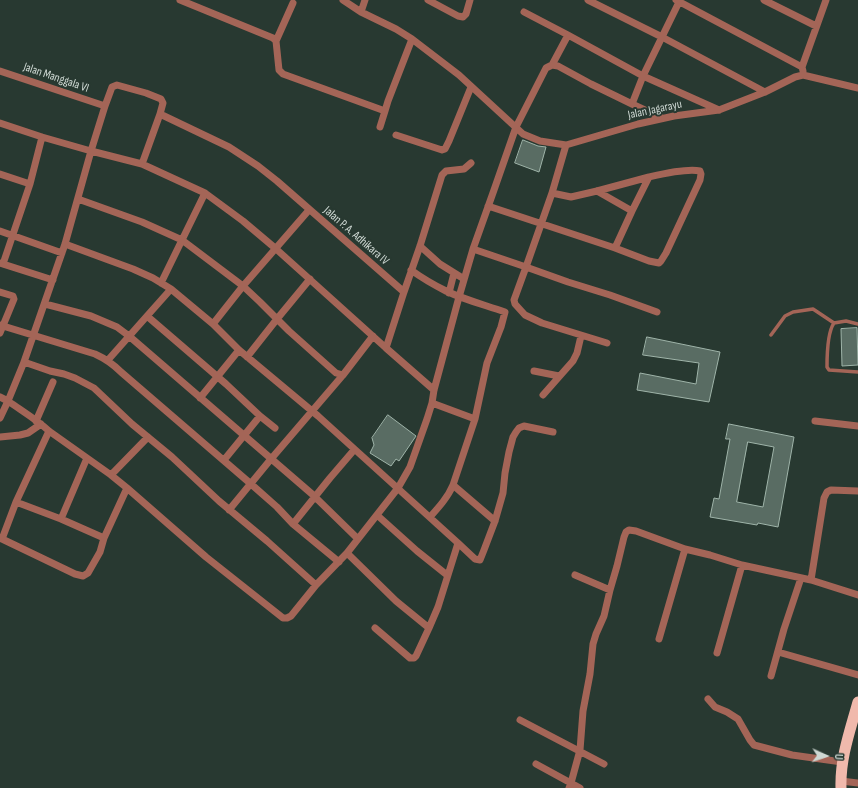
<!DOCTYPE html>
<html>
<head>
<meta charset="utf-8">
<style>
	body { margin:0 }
	#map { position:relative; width:858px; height:788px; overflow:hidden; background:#283931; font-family:"Sofia Sans Condensed",sans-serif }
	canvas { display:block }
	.north { position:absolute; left:806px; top:736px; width:40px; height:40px; -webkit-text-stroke:3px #283931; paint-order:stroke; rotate:93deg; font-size:11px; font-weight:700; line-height:16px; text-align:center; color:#ced8d3 }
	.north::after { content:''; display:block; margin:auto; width:14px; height:18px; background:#ced8d3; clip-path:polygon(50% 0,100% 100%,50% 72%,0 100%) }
</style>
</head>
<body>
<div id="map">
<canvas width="858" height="788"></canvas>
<div class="north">U</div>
</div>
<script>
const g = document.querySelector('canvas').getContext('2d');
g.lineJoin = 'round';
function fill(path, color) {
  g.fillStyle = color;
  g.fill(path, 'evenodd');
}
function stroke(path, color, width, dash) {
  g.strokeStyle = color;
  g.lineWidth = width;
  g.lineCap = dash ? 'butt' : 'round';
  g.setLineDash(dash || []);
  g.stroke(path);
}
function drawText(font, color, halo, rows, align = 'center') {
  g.font = font + ' "Sofia Sans Condensed",sans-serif';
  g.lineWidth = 4;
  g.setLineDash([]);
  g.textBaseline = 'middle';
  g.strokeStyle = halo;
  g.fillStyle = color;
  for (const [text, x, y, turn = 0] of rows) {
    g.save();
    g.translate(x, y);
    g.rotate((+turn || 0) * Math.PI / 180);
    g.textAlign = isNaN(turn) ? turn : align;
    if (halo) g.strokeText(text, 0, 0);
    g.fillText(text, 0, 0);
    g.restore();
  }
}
const building = new Path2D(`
	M523,140l15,6 8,1 -7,25 -24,-9z
	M857,328l1,37 -16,1 -1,-37z
	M647,337l73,15 -11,50 -72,-12 3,-17 56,11 3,-21 -56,-8z
	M388,415l28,21 -17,25 -3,-2 -5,7 -21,-13 4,-8 -2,-7z
	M729,424l65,13 -16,90 -20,-4 -1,2 -47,-8 4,-19 5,1 11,-60h-4zM748,442l26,5 -11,60 -26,-5z`);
const service = new Path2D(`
	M858,324l-12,-3 -12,2c-7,10 -7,32 -7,44l2,3 29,2
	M771,335l14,-19 8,-4 20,-3 21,14`);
const minor = new Path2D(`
	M180,0l93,38 3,3 3,29 4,4 102,37 3,-10 24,-62
	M343,0l18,12 35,17 16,10 47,36 64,59 17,7 26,4 72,-21 36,-8 45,-6 46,-18 30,-15 8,-2 55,13
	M428,0l30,16 5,1 3,-3 4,-14
	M588,0l74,37 103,55
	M676,0l126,67
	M764,0l52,26
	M361,12l4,-12
	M524,12l44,23 75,41 76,34
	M276,41l17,-38
	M552,65l16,-30
	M0,71l105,35
	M803,71l-1,-4 24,-67
	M160,114l3,-11 -2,-4 -15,-6 -29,-8 -5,2 -7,19 -14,45 51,13 18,-50 69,33 29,19 19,15 127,111 16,-46 22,-71 4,-4 18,-2 7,-6
	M662,118l-30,-14 11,-28 37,-76
	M0,123l42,14
	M380,127l5,-16
	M396,135l46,15 3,-1 4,-8 22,-54
	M142,164l63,29 38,28 32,27 111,100 18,-56
	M0,174l30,10 12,-47 49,14 -26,93 -41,118 -16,39c14,10 28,18 41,30l62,44 16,13 -23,50 -4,14 -12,21 -5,3 -8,-2 -75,-36
	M649,177l-52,14 -26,6 -19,-4 -26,74 42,15 42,13 47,17
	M597,191l35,20
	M552,193l14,-48
	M78,199l64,23 40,18 23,-47
	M488,206l127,42 34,13 10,2 2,-2 5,-8 34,-73 1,-6 -1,-3c-13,-3 -38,3 -51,6l-17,34 -17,37
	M0,231l62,22
	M65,244l68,25 20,9 18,11 42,35 26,26 79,66 140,127 -20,64 -9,21 -33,-27 -49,-48 51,-65 12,-21 17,-48 5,-16 2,-13 25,-93 14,-48 21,-59 22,-63 30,-59 6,-3 6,1 33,18 41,20
	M420,246l20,18 24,15
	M473,249l53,18 -12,33 1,4 10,11 17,8 65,20
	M0,263l53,17
	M3,264l27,-80
	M411,270c11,8 23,15 35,21 19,9 39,14 59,21l-4,15 -14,36 -12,56 -22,66c-5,12 -14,22 -23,32
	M161,283l21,-43 61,46 66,-76
	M0,292l13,4 1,3 -14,34
	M449,293l5,-20
	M45,304l46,12 26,11 12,9 183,158 46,45
	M147,316l79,68 34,32 15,12
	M213,324l30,-38 17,16 29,29 47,42 7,2
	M0,325l95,29c11,5 17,9 26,18l130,112 26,23 16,17 46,38
	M386,348l48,42
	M247,357l30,-38 33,-40
	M108,360l39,-44 24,-27
	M24,362l26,9 14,3 11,4 19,10 38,36 40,33 47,44 48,40 49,44 31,-32
	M534,371l25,5
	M543,395l30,-34 4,-8 4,-17
	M0,397l8,4 -8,17
	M200,398l39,-48
	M432,403l43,16
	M36,421l17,-39
	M815,421l43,5
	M0,437l20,-2 8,-2 13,-9
	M224,460l36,-44
	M111,475l37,-38
	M453,485l42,36
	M127,488l79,69 77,61h4l4,-2 25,-31
	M16,502l45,17 43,19
	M229,510l42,-51 72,-84 30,-39
	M377,515l40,36 30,24
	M61,519l26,-61
	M293,524l37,-46 24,-28
	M2,539l14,-37 33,-71
	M458,543l17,16 5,1 4,-10 11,-29 8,-28 2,-20 4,-21 4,-15 3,-5 3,-4 5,-2 29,6
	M575,575l35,15 7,-24 7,-29 2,-5 3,-2 7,1 49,18 25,6 32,10 69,15 47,15
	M811,580l13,-82 3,-6 4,-2 27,1
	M375,628l35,30h4l2,-2 13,-28
	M659,639l26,-90
	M778,652l80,23
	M717,653l25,-88
	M771,676l13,-47 17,-51
	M708,699l7,8 12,5 11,7 12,21 4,5 38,10 50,7
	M520,720l84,44
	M536,764l44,24
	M841,781l17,2
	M569,788l2,-5 9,-33 3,-39 7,-37 3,-30 3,-10 8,-18 6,-26`);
const trunk = new Path2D(`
	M841,788c-1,-30 9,-57 17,-86`);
const streetNames = [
	["Jalan Manggala VI",56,78,19],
	["Jalan Jagarayu",655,110,-12],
	["Jalan P. A. Adhikara IV",356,236,41]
];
fill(building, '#596c63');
stroke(building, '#9fb4a9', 1);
stroke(service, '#a46557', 3.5);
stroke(minor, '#a46557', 7);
stroke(trunk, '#f0b9ac', 11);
drawText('12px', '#ced8d3', '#283931', streetNames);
</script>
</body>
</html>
